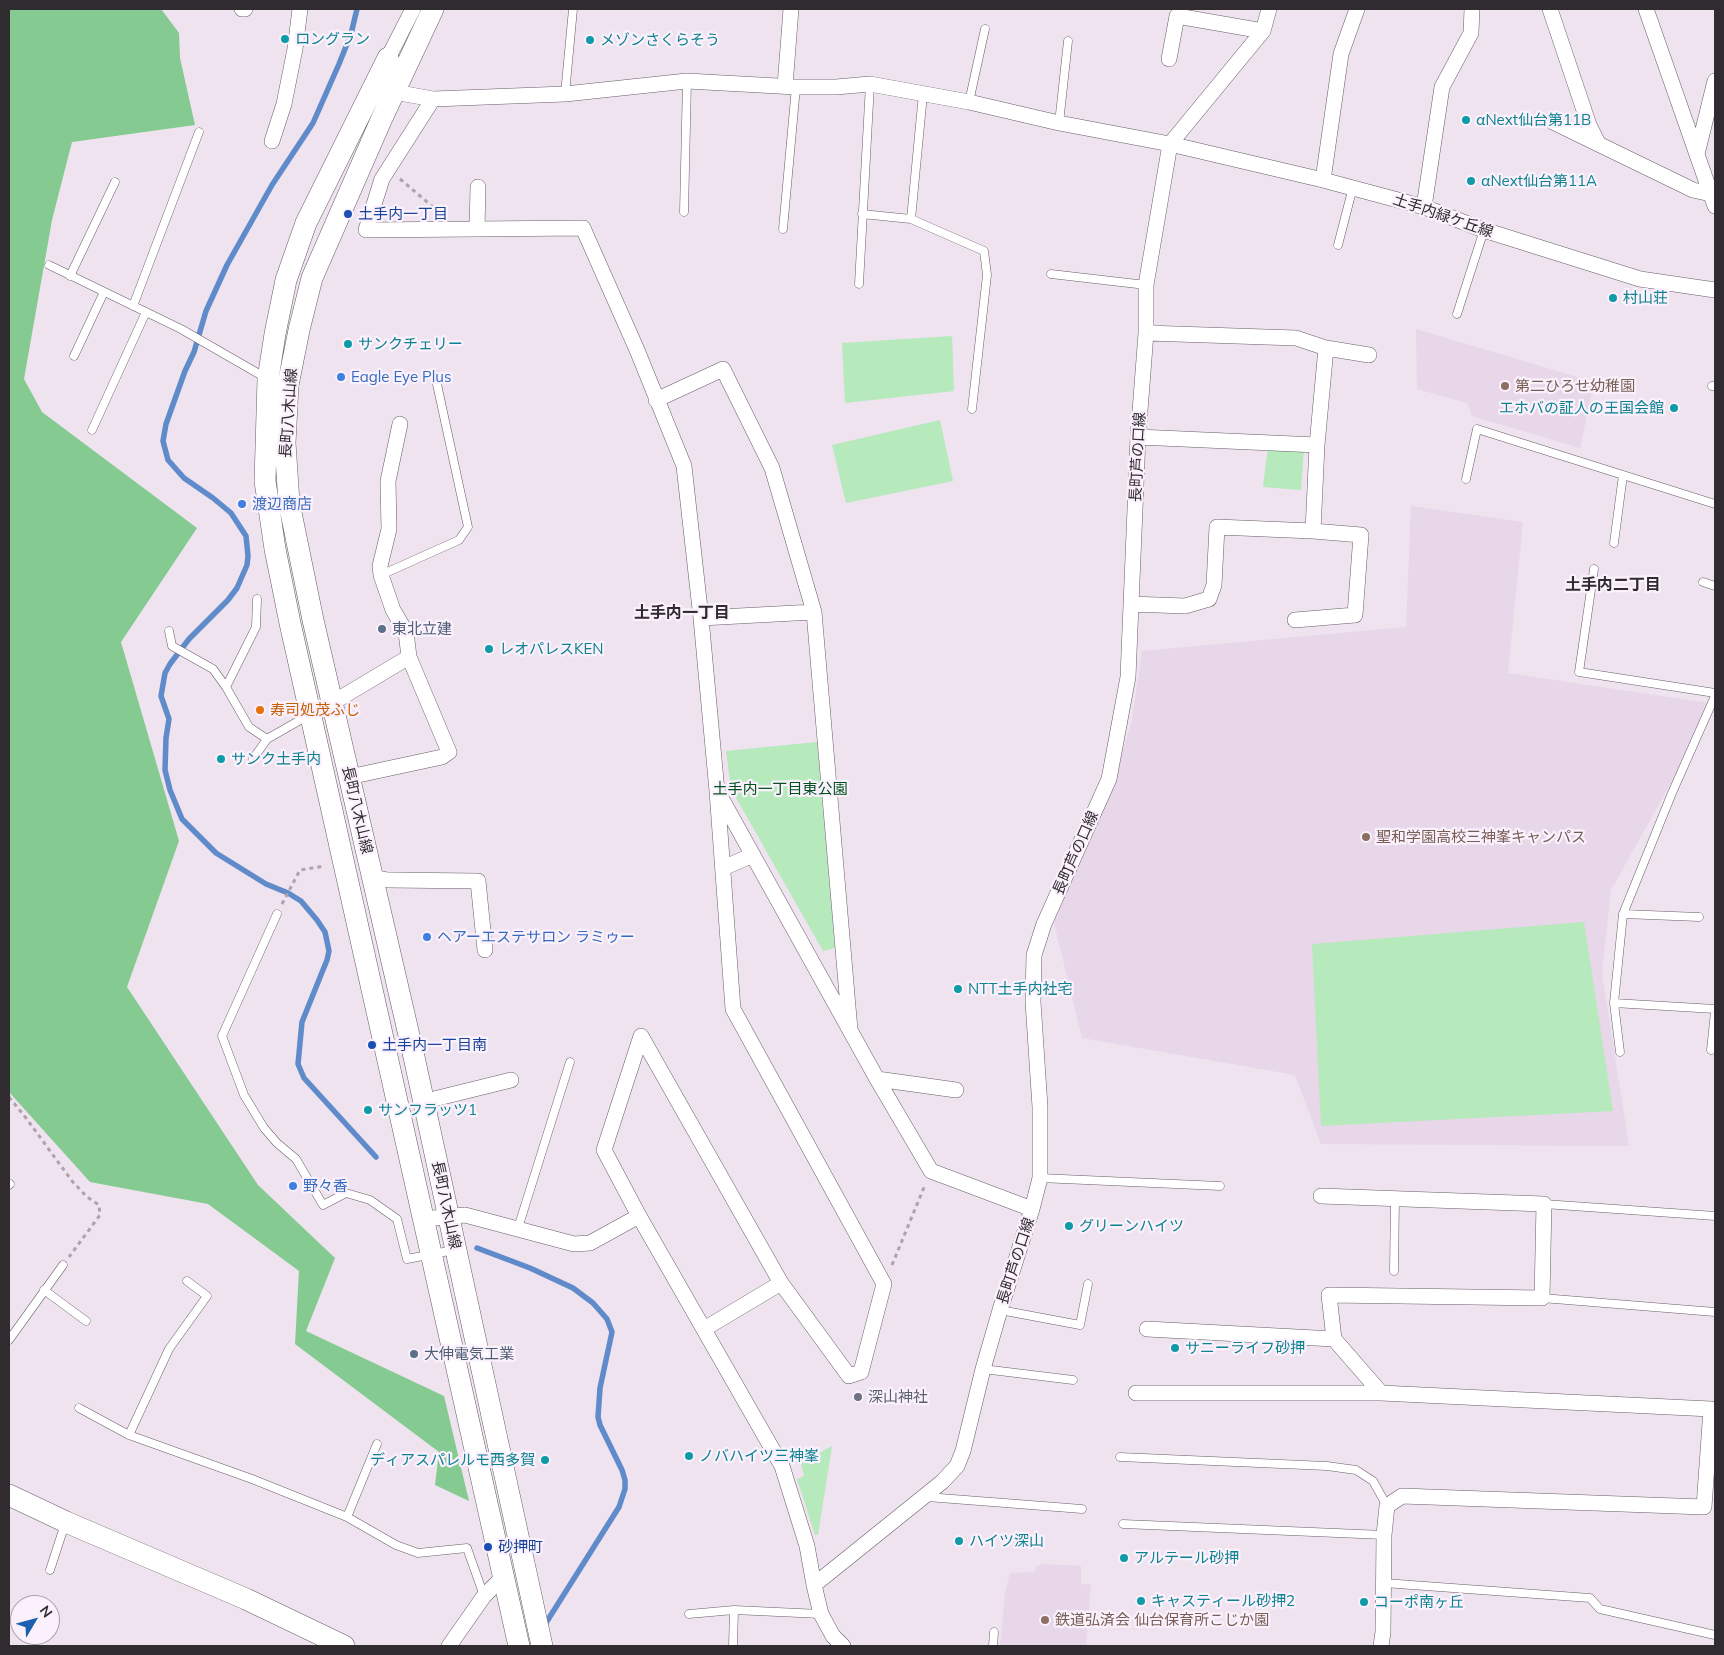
<!DOCTYPE html>
<html>
<head>
<meta charset="utf-8">
<style>
	body { margin:0 }
	#map { position:relative; width:1724px; height:1655px; overflow:hidden; background:#eee3ef; font-family:Mulish,sans-serif }
	canvas { display:block }
	.frame { position:absolute; inset:0; border:10px solid #2f2b2f; pointer-events:none }
	.north { position:absolute; left:10px; top:1595px; width:50px; height:50px; box-sizing:border-box; background:#fbf1fd; border:1px solid #a9a2ab; border-radius:50%; rotate:53deg; font-size:14px; font-weight:700; line-height:20px; text-align:center; color:#2f2b2f }
	.north::after { content:''; display:block; margin:auto; width:18px; height:22px; background:#1c60b0; clip-path:polygon(50% 0,100% 100%,50% 72%,0 100%) }
</style>
</head>
<body>
<div id="map">
<canvas width="1724" height="1655"></canvas>
<div class="frame"></div>
<div class="north">N</div>
</div>
<script>
const ctx = document.querySelector('canvas').getContext('2d');
ctx.lineJoin = 'round';
function fill(path, color) {
  ctx.fillStyle = color;
  ctx.fill(path, 'evenodd');
}
function toPath(rows) {
  const path = new Path2D();
  for (const r of rows) {
    path.moveTo(r[0], r[1]);
    for (let i = 2; i < r.length; i += 2) path.lineTo(r[i], r[i + 1]);
  }
  return path;
}
function trace(path, color, width, dash) {
  ctx.strokeStyle = color;
  ctx.lineWidth = width;
  ctx.lineCap = dash ? 'butt' : 'round';
  ctx.setLineDash(dash || []);
  ctx.stroke(path);
}
function drawText(font, color, halo, rows, align = 'center') {
  ctx.font = font + ' Mulish,"Noto Sans JP",sans-serif';
  ctx.lineWidth = 4.5;
  ctx.setLineDash([]);
  ctx.textBaseline = 'middle';
  ctx.strokeStyle = halo;
  ctx.fillStyle = color;
  for (const [text, x, y, turn = 0] of rows) {
    ctx.save();
    ctx.translate(x, y);
    ctx.rotate((+turn || 0) * Math.PI / 180);
    ctx.textAlign = isNaN(turn) ? turn : align;
    if (halo) ctx.strokeText(text, 0, 0);
    ctx.fillText(text, 0, 0);
    ctx.restore();
  }
}
fill(toPath([
	[1416,329,1594,382,1580,448,1472,416,1467,403,1417,389],
	[1411,506,1523,522,1508,673,1715,704,1611,890,1602,973,1629,1146,1321,1144,1295,1075,1082,1038,1054,923,1113,784,1132,720,1142,651,1406,627],
	[1043,1564,1081,1566,1081,1584,1091,1585,1086,1646,1000,1646,1005,1593,1010,1573,1034,1572,1037,1566]
]), '#e7d7e9');
fill(toPath([
	[952,336,954,391,845,403,842,343],
	[940,420,953,481,846,503,832,445],
	[1268,447,1304,448,1301,490,1263,487],
	[817,742,835,948,823,951,731,789,726,751],
	[1584,922,1613,1111,1321,1126,1312,944],
	[832,1446,818,1535,815,1535,797,1479,804,1476,801,1463]
]), '#b6e9bc');
fill(toPath([
	[9,9,161,9,179,33,180,58,195,125,72,142,52,220,24,379,42,412,197,528,121,642,179,841,127,987,258,1185,335,1258,306,1331,444,1396,469,1501,435,1485,439,1452,295,1344,299,1271,208,1204,90,1182,9,1092]
]), '#85ca90');
trace(toPath([
	[357,9,351,34,339,64,313,123,272,185,227,265,206,311,194,352,185,371,166,424,163,441,168,460,184,478,213,498,231,513,246,536,248,556,247,565,237,588,228,600,189,639,170,664,165,673,161,696,169,719,166,738,165,770,170,790,182,819,216,853,266,884,288,893,301,901,317,920,325,932,329,951,327,960,302,1022,298,1064,304,1078,376,1157],
	[477,1248,530,1268,573,1288,593,1303,607,1319,612,1332,600,1388,598,1417,600,1425,622,1470,625,1480,625,1489,619,1507,544,1626]
]), '#608bcb', 5.5);
const lane = toPath([
	[565,94,573,9],
	[923,94,911,219,984,251,987,275,972,409],
	[969,102,985,29],
	[1059,123,1068,41],
	[684,212,687,81],
	[862,214,911,219],
	[783,229,796,87],
	[1338,245,1353,187],
	[49,265,181,329,266,378],
	[1051,274,1146,285],
	[70,276,115,182],
	[859,284,870,84],
	[133,306,199,132],
	[1457,314,1484,230],
	[74,356,104,292],
	[1712,386,1715,386],
	[92,430,146,312],
	[1466,479,1477,429,1715,504],
	[1614,543,1623,475],
	[1594,569,1579,672,1715,693],
	[381,575,459,540,468,527,435,375],
	[1703,582,1715,586],
	[257,599,256,627,226,687,249,727,267,739],
	[169,631,172,646,213,669,226,687],
	[253,759,267,739,309,715],
	[277,914,222,1036,244,1095,264,1128,277,1143,296,1159,323,1205,346,1193,370,1200,397,1219,407,1259,454,1250],
	[1623,914,1699,917],
	[1614,1003,1715,1009],
	[1711,1050,1715,1012],
	[1620,1052,1614,1003,1623,914,1672,793,1715,696],
	[1040,1178,1220,1186],
	[9,1185,10,1184],
	[1544,1204,1715,1216],
	[518,1228,570,1062],
	[1394,1271,1395,1199],
	[44,1290,86,1321],
	[1542,1298,1715,1312],
	[1000,1310,1080,1325,1088,1284],
	[9,1340,63,1265],
	[983,1369,1073,1380],
	[79,1408,129,1435,252,1479,347,1517,396,1545,418,1553,467,1548,484,1596],
	[129,1435,169,1349,207,1296,187,1281],
	[1120,1457,1327,1466,1356,1470,1373,1481,1387,1506],
	[927,1497,1082,1509],
	[347,1517,377,1444],
	[1123,1524,1384,1535],
	[50,1570,65,1524],
	[1384,1583,1590,1598,1600,1609,1715,1635],
	[689,1614,734,1610,821,1614],
	[733,1646,734,1610],
	[993,1646,994,1632]
]);
const street = toPath([
	[242,9,245,9],
	[1550,9,1589,125,1598,143],
	[1646,9,1715,206],
	[388,58,413,9],
	[1169,59,1177,16,1263,31],
	[785,86,791,9],
	[386,89,394,92,433,99,565,94,687,81,796,87,836,87,870,84,969,102,1059,123,1170,144,1323,180,1424,207,1484,230,1640,279,1715,290],
	[433,99,382,179,366,230,583,228,637,350,684,466,701,618,717,791,733,1009,884,1284,861,1372,849,1376,781,1283,641,1036,604,1150,639,1216],
	[1553,122,1693,190,1711,194],
	[272,141,284,104,295,49,300,9],
	[1697,154,1715,81],
	[1323,180,1341,54,1357,9],
	[1424,207,1442,87,1471,33,1472,9],
	[477,229,478,187],
	[1146,333,1296,338,1326,348,1369,355],
	[656,400,723,369,772,468,814,612,850,1030],
	[1138,437,1317,445],
	[1131,604,1185,606,1209,599,1214,585,1217,527,1313,531],
	[701,618,814,612],
	[1295,620,1355,615,1361,535,1313,531,1317,445,1326,348],
	[332,703,409,657,406,632,393,610,381,575,380,566,389,529,388,481,400,424],
	[349,777,442,757,449,752,409,657],
	[720,796,877,1079,931,1171,1032,1209],
	[723,868,753,855],
	[372,877,388,880,478,881,485,950],
	[877,1079,956,1090],
	[422,1102,511,1080],
	[1321,1196,1544,1204,1542,1298,1329,1295,1334,1339,1381,1393],
	[423,1219,465,1215,574,1244,590,1243,639,1216,782,1466,807,1546,814,1585],
	[704,1329,781,1283],
	[1147,1329,1334,1339],
	[1136,1393,1381,1393,1711,1409,1704,1507,1402,1496,1387,1506,1384,1535,1383,1632,1381,1646],
	[449,1646,484,1596,503,1577],
	[843,1646,833,1636,821,1614,814,1585,942,1482,957,1466,963,1451,983,1369,1000,1310,1032,1209,1040,1178,1040,1107,1033,1002,1034,955,1044,924,1109,779,1128,677,1138,437,1146,333,1146,285,1170,144,1263,31,1269,9]
]);
const secondary = toPath([
	[433,9,382,118,312,278,299,330,288,385,285,443,289,503,313,620,414,1057,542,1646],
	[388,58,306,223,286,280,275,334,268,379,265,481,275,549,290,623,519,1646],
	[9,1495,66,1522,246,1599,344,1646]
]);
trace(lane, '#675e68', 9);
trace(street, '#675e68', 16);
trace(secondary, '#675e68', 22);
trace(toPath([
	[400,179,439,212],
	[282,904,300,870,325,866],
	[9,1097,26,1118,72,1181,87,1197,99,1205,100,1215,69,1257],
	[892,1265,925,1185]
]), '#aca3ad', 3, [4, 4]);
trace(lane, '#fff', 8);
trace(street, '#fff', 15);
trace(secondary, '#fff', 21);
for (const [x, y, r, color] of [
	[285,39,5,"#0f9aa8"],
	[590,40,5,"#0f9aa8"],
	[1466,120,5,"#0f9aa8"],
	[1471,181,5,"#0f9aa8"],
	[348,214,5,"#1a4fb4"],
	[1613,298,5,"#0f9aa8"],
	[348,344,5,"#0f9aa8"],
	[341,377,5,"#3f7fe0"],
	[1505,386,5,"#8d6e63"],
	[1674,408,5,"#0f9aa8"],
	[242,504,5,"#3f7fe0"],
	[382,629,5,"#5c6f8a"],
	[489,649,5,"#0f9aa8"],
	[260,710,5,"#e8710a"],
	[221,759,5,"#0f9aa8"],
	[1366,837,5,"#8d6e63"],
	[427,937,5,"#3f7fe0"],
	[958,989,5,"#0f9aa8"],
	[372,1045,5,"#1a4fb4"],
	[368,1110,5,"#0f9aa8"],
	[293,1186,5,"#3f7fe0"],
	[1069,1226,5,"#0f9aa8"],
	[1175,1348,5,"#0f9aa8"],
	[414,1354,5,"#5c6f8a"],
	[858,1397,5,"#6b7280"],
	[689,1456,5,"#0f9aa8"],
	[545,1460,5,"#0f9aa8"],
	[959,1541,5,"#0f9aa8"],
	[488,1547,5,"#1a4fb4"],
	[1124,1558,5,"#0f9aa8"],
	[1141,1601,5,"#0f9aa8"],
	[1364,1602,5,"#0f9aa8"],
	[1045,1620,5,"#8d6e63"]
]) {
  const dot = new Path2D();
  dot.arc(x, y, r, 0, 2 * Math.PI);
  ctx.fillStyle = color;
  ctx.fill(dot);
  trace(dot, '#fbf1fd', 2);
}
drawText('15px', '#0d838f', '#fbf1fd', [
	["ロングラン",295,39],
	["メゾンさくらそう",600,40],
	["αNext仙台第11B",1476,120],
	["αNext仙台第11A",1481,181],
	["村山荘",1623,298],
	["サンクチェリー",358,344],
	["エホバの証人の王国会館",1664,408,"right"],
	["レオパレスKEN",499,649],
	["サンク土手内",231,759],
	["NTT土手内社宅",968,989],
	["サンフラッツ1",378,1110],
	["グリーンハイツ",1079,1226],
	["サニーライフ砂押",1185,1348],
	["ノバハイツ三神峯",699,1456],
	["ディアスパレルモ西多賀",535,1460,"right"],
	["ハイツ深山",969,1541],
	["アルテール砂押",1134,1558],
	["キャスティール砂押2",1151,1601],
	["コーポ南ヶ丘",1374,1602]
], 'left');
drawText('15px', '#164399', '#fbf1fd', [
	["土手内一丁目",358,214],
	["土手内一丁目南",382,1045],
	["砂押町",498,1547]
], 'left');
drawText('15px', '#2f2b2f', '#fbf1fd', [
	["土手内緑ケ丘線",1443,216,19],
	["長町八木山線",289,413,-86],
	["長町芦の口線",1138,457,-87],
	["長町八木山線",357,810,77],
	["長町芦の口線",1076,853,-66],
	["長町八木山線",446,1205,78],
	["長町芦の口線",1016,1261,-72]
]);
drawText('15px', '#366cbe', '#fbf1fd', [
	["Eagle Eye Plus",351,377],
	["渡辺商店",252,504],
	["ヘアーエステサロン ラミゥー",437,937],
	["野々香",303,1186]
], 'left');
drawText('15px', '#785e54', '#fbf1fd', [
	["第二ひろせ幼稚園",1515,386],
	["聖和学園高校三神峯キャンパス",1376,837],
	["鉄道弘済会 仙台保育所こじか園",1055,1620]
], 'left');
drawText('15px', '#4e5e75', '#fbf1fd', [
	["東北立建",392,629],
	["大伸電気工業",424,1354]
], 'left');
drawText('15px', '#c56008', '#fbf1fd', [
	["寿司処茂ふじ",270,710]
], 'left');
drawText('15px', '#00511d', '#fbf1fd', [
	["土手内一丁目東公園",780,789]
]);
drawText('15px', '#5b616d', '#fbf1fd', [
	["深山神社",868,1397]
], 'left');
drawText('bold 16px', '#2f2b2f', '#fbf1fd', [
	["土手内二丁目",1613,585],
	["土手内一丁目",682,613]
]);
</script>
</body>
</html>
